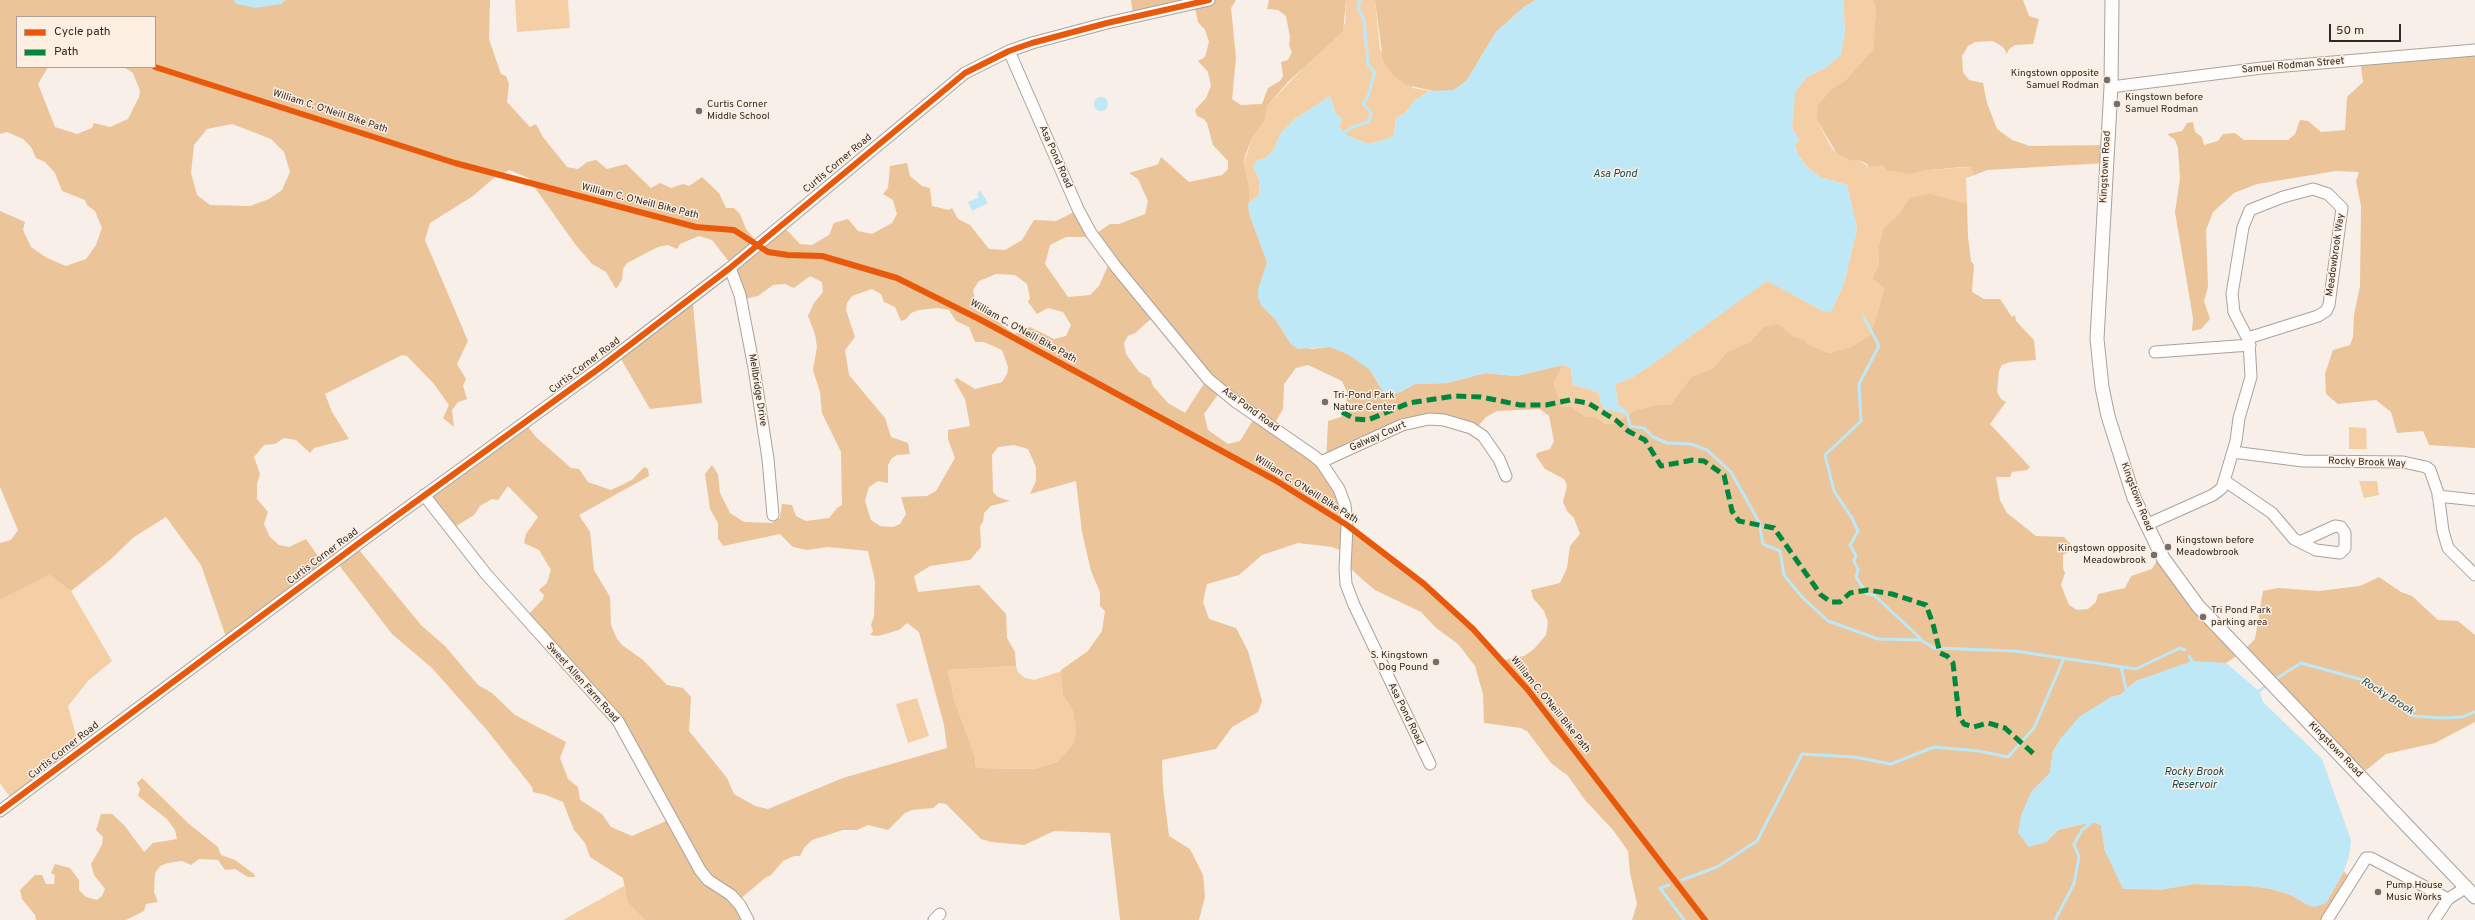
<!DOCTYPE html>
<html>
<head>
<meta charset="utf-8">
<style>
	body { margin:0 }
	#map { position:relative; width:2475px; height:920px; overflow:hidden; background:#f7efe8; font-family:Overpass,sans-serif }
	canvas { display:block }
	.legend { position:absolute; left:16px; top:16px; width:140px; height:52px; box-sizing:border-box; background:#fdefe2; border:1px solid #aba096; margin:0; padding:5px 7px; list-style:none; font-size:12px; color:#302a24 }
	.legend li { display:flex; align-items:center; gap:8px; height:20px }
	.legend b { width:20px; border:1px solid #aba096 }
	.scale { position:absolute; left:2329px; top:24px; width:72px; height:18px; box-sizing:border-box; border:2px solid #302a24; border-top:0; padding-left:5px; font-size:12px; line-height:14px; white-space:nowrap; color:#302a24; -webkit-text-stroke:3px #fdefe2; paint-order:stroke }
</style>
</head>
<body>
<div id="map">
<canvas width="2475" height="920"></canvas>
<ul class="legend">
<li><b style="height:5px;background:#e8590c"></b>Cycle path</li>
<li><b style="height:5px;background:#00873e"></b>Path</li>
</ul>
<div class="scale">50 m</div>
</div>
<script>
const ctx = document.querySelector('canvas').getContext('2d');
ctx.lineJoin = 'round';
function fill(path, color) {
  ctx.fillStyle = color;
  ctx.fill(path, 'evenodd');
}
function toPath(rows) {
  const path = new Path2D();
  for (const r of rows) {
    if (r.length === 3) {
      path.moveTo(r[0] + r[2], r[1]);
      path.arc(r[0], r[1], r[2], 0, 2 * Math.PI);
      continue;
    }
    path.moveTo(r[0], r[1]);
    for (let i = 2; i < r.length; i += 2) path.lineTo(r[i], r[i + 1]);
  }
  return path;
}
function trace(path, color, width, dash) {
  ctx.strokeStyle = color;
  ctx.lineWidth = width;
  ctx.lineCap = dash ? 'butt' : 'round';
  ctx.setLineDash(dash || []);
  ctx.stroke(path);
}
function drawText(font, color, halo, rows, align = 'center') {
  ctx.font = font + ' Overpass,sans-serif';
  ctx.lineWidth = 3;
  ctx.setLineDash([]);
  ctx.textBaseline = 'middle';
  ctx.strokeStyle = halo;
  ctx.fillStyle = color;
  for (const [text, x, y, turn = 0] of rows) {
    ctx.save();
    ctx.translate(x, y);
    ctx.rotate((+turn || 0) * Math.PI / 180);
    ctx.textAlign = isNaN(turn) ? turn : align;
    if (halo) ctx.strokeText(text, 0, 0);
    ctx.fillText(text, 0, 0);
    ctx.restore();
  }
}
fill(toPath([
	[515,0,568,0,570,28,517,32],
	[1346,0,1375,0,1380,50,1413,88,1430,91,1415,100,1406,112,1396,119,1394,135,1385,140,1369,144,1348,136,1339,127,1342,119,1335,112,1330,96,1295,119,1281,133,1274,149,1266,158,1257,160,1253,166,1260,182,1259,195,1248,204,1249,187,1244,163,1252,138,1265,120,1268,105,1345,24],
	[1843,0,1873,0,1876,10,1874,40,1873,50,1861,65,1846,80,1833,88,1817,120,1831,147,1837,154,1852,161,1859,160,1869,167,1883,164,1911,174,1928,170,1970,167,1975,175,1966,178,1967,204,1909,198,1899,214,1884,227,1878,248,1879,265,1872,278,1884,288,1879,308,1870,335,1851,347,1829,353,1808,344,1804,339,1794,337,1778,325,1763,327,1750,342,1727,352,1712,369,1692,376,1670,405,1655,405,1633,411,1616,423,1605,424,1596,417,1586,417,1572,407,1561,406,1554,383,1563,365,1571,367,1573,385,1595,391,1599,394,1601,404,1605,409,1612,410,1618,405,1615,384,1633,377,1651,365,1767,280,1823,311,1833,307,1844,283,1857,229,1847,185,1820,177,1808,168,1798,155,1795,144,1799,140,1792,128,1795,92,1807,77,1827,67,1845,33],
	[2349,427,2366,428,2367,449,2349,449],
	[2359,481,2377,481,2379,495,2364,498],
	[49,575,71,591,112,661,89,680,68,706,79,747,12,800,0,783,0,600],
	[1016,666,1018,672,1025,678,1034,680,1062,671,1063,695,1073,711,1076,731,1073,744,1057,762,1034,769,976,768,975,757,954,699,948,670],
	[917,698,929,736,908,743,896,704],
	[624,886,627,902,645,920,563,920]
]), '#f4cfa5');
fill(toPath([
	[0,0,234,0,237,4,281,4,285,0,490,0,489,39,501,74,506,76,509,84,507,102,530,127,536,124,543,137,567,167,578,169,587,162,596,160,607,169,626,164,651,188,660,183,671,188,683,184,689,186,702,177,719,193,726,208,734,208,740,214,746,229,757,242,782,225,800,244,812,245,829,235,834,223,848,219,858,231,872,234,892,223,897,214,893,200,883,194,888,188,890,166,907,163,910,176,922,186,930,188,932,206,949,210,952,208,958,219,970,225,989,249,1005,250,1022,240,1034,220,1056,221,1076,211,1091,237,1110,224,1119,224,1145,214,1148,201,1138,179,1129,173,1153,166,1158,164,1161,157,1189,182,1222,175,1228,169,1228,161,1213,145,1207,123,1204,119,1197,116,1195,110,1206,98,1211,86,1208,72,1198,61,1205,57,1209,42,1205,30,1198,22,1194,3,1133,15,1131,0,1236,0,1231,8,1236,58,1232,99,1241,105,1262,104,1268,88,1280,81,1283,76,1281,62,1288,60,1292,52,1289,46,1290,37,1286,16,1278,10,1267,9,1269,0,1346,0,1343,31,1288,82,1268,105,1265,120,1252,138,1245,156,1244,163,1249,187,1249,213,1267,262,1261,305,1275,319,1291,344,1311,349,1330,347,1340,350,1356,358,1370,370,1380,387,1400,392,1415,384,1447,383,1485,373,1516,376,1563,365,1554,383,1561,406,1572,407,1586,417,1596,417,1605,424,1616,423,1633,411,1655,405,1670,405,1692,376,1712,369,1727,352,1750,342,1763,327,1778,324,1794,337,1804,339,1808,344,1829,353,1851,347,1870,335,1879,308,1884,288,1872,278,1879,265,1878,248,1884,227,1899,214,1909,198,1930,194,1967,204,1968,237,1971,261,1974,265,1972,292,1984,299,2000,299,2012,317,2015,315,2016,321,2034,340,2036,360,2010,362,2002,365,1999,371,1997,392,2001,399,2006,402,1990,424,2030,467,2027,470,2012,472,2010,477,1996,477,2000,500,2007,513,2036,536,2064,537,2075,549,2063,555,2063,568,2065,573,2061,585,2069,605,2077,610,2088,609,2096,602,2098,594,2125,588,2131,576,2152,569,2158,559,2241,653,2255,639,2263,591,2278,588,2319,591,2360,586,2379,577,2401,592,2412,596,2438,620,2458,621,2475,635,2475,722,2435,743,2386,754,2359,776,2241,653,2226,663,2192,662,2136,681,2120,695,2111,697,2053,751,2050,773,2031,792,2046,842,2058,830,2092,822,2101,825,2105,851,2159,890,2193,884,2250,886,2272,889,2291,895,2310,906,2326,903,2344,871,2348,876,2328,920,1632,920,1637,904,1630,873,1628,851,1613,830,1585,800,1568,776,1551,763,1528,732,1521,728,1484,723,1483,694,1475,666,1458,644,1436,628,1421,612,1375,590,1364,581,1347,565,1345,552,1332,547,1298,543,1262,555,1239,575,1207,584,1203,602,1209,619,1236,628,1248,651,1262,701,1258,712,1232,727,1216,749,1162,760,1163,788,1169,836,1190,849,1203,875,1205,897,1199,920,1120,920,1110,833,1054,831,1024,845,991,842,981,839,946,804,939,803,933,808,912,810,905,813,888,830,868,825,857,830,843,830,812,840,804,848,800,856,794,856,783,861,771,875,765,878,739,900,749,920,645,920,627,902,623,878,590,857,585,843,574,830,563,802,546,795,533,792,532,787,486,729,432,668,392,634,335,560,355,545,421,625,445,646,478,685,492,693,515,715,566,742,560,758,568,779,578,787,580,800,602,814,611,827,632,836,671,819,632,743,526,617,543,599,544,595,539,590,547,583,551,570,539,550,524,543,526,534,538,517,508,486,498,500,492,499,480,506,474,515,453,528,425,494,524,422,536,437,571,468,579,469,588,482,611,490,632,480,644,467,648,469,649,476,579,515,590,532,594,570,610,597,611,625,617,639,622,645,643,660,667,685,683,688,691,697,689,731,727,778,734,794,755,806,768,809,843,778,947,748,944,725,919,632,907,623,899,630,878,636,870,635,873,631,871,625,874,616,875,581,868,551,828,547,807,550,793,547,780,534,723,546,718,538,718,523,710,509,705,474,712,465,718,474,720,493,730,513,744,522,772,523,780,518,782,504,792,505,796,516,806,521,829,518,837,508,842,505,841,452,822,413,820,392,813,370,817,347,815,334,808,316,814,303,823,292,822,282,810,276,794,288,785,284,773,285,758,296,744,299,730,263,712,240,699,236,680,244,677,249,668,245,658,247,627,263,623,269,622,280,616,289,606,272,592,264,575,244,528,178,510,170,495,177,473,196,430,223,425,240,468,341,457,364,466,379,463,386,467,399,458,402,452,410,454,427,443,418,449,405,434,384,407,356,402,355,325,394,332,412,349,439,314,448,310,453,296,440,284,438,275,444,264,445,254,457,260,474,257,484,257,499,268,512,264,524,270,537,279,545,289,547,306,539,325,566,227,640,201,565,166,517,134,537,110,560,71,591,49,575,0,600,0,543,11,540,18,530,0,487,0,211,25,222,23,230,31,247,47,258,66,266,86,259,96,245,102,228,95,211,87,205,85,200,62,191,55,173,45,162,36,158,31,147,23,139,7,132,0,134],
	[17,17,155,17,155,67,124,67,133,73,140,91,139,97,128,119,110,127,94,123,92,128,77,134,55,127,38,84,48,67,17,67],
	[232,124,271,139,284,152,290,172,282,190,269,199,250,206,210,205,197,195,191,173,194,145,207,129],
	[1066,237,1090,237,1109,263,1099,286,1090,295,1068,297,1045,264,1050,245],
	[996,274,1015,275,1027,284,1030,298,1028,302,1037,314,1048,308,1063,312,1071,325,1066,336,1054,339,1030,327,1014,334,997,321,975,300,973,290,979,281],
	[872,289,881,294,884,302,895,307,901,321,906,319,911,313,919,310,937,308,949,310,956,321,969,327,975,342,984,342,1002,350,1008,367,1007,374,1002,382,975,389,957,378,954,380,965,399,970,426,948,430,948,439,955,458,936,491,927,496,901,497,906,514,900,524,893,527,880,526,871,520,865,501,869,487,878,481,888,483,888,465,892,458,897,455,910,454,908,443,891,437,885,418,849,375,845,350,855,337,846,310,847,303,852,296],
	[1152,318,1205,382,1185,413,1168,403,1153,386,1150,378,1139,372,1126,354,1124,343,1128,336,1135,333],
	[1308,365,1342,381,1347,392,1346,409,1341,417,1328,421,1326,463,1420,423,1459,426,1473,432,1486,417,1497,411,1540,409,1549,416,1554,441,1550,449,1537,453,1536,456,1545,469,1564,479,1567,485,1563,502,1567,511,1574,518,1580,534,1570,546,1567,568,1560,583,1531,590,1533,598,1544,611,1548,622,1546,635,1534,649,1524,656,1504,660,1438,596,1346,527,1337,487,1310,456,1272,428,1283,409,1284,384,1296,368],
	[1219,393,1253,420,1240,441,1228,444,1208,430,1204,414],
	[1014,445,1028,449,1036,467,1036,481,1030,494,1076,481,1082,532,1091,571,1100,592,1100,606,1105,611,1102,631,1088,651,1061,670,1063,695,1073,711,1076,731,1073,744,1057,762,1034,769,976,768,975,757,954,699,948,670,1016,666,1015,652,1007,638,1006,614,979,585,918,592,914,576,930,566,970,560,981,547,980,526,983,522,984,513,991,506,1010,501,998,497,993,492,992,455,998,447],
	[1375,0,1536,0,1524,7,1496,32,1467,80,1454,90,1438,92,1406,85,1393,75,1383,60],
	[1873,0,2023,0,2029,16,2039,19,2033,44,2015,45,2009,49,2007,54,2003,47,1993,41,1975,42,1968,46,1962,56,1963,72,1969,80,1983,83,1987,103,1997,129,2012,140,2030,146,2107,145,2106,163,1987,170,1975,175,1970,167,1963,167,1928,170,1911,174,1887,170,1883,165,1869,167,1867,164,1859,160,1852,161,1837,154,1817,120,1818,105,1833,88,1846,80,1873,50,1876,10],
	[2475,48,2475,448,2429,445,2423,431,2397,433,2391,412,2376,400,2338,404,2326,394,2325,374,2333,350,2350,345,2353,337,2354,315,2360,286,2361,206,2356,181,2359,172,2336,171,2257,184,2234,193,2213,212,2206,230,2208,287,2204,301,2210,319,2201,329,2192,331,2193,318,2175,212,2180,179,2178,148,2175,140,2167,134,2182,131,2187,123,2193,122,2195,132,2202,137,2204,145,2218,141,2223,134,2235,133,2244,140,2288,140,2295,134,2300,120,2308,121,2321,132,2345,130,2347,97,2363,82,2360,60],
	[693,304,702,403,650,409,621,359],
	[142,778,189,824,218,847,221,855,235,860,254,874,255,877,248,877,235,869,225,870,218,860,199,859,191,865,182,861,168,863,160,866,155,873,154,892,158,902,146,904,144,911,126,920,36,920,35,915,22,899,20,890,35,875,42,875,46,884,54,884,55,875,51,873,55,864,70,868,79,880,79,890,86,897,97,900,102,896,105,889,94,875,91,864,102,845,103,837,96,830,101,814,112,814,124,825,144,852,153,843,177,839,175,830,167,819,138,796,140,789,137,783]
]), '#ebc499');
fill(toPath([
	[234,0,285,0,281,4,255,8,237,4],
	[1536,0,1843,0,1845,33,1841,55,1827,67,1807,77,1795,92,1792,128,1799,140,1795,144,1798,155,1808,168,1820,177,1847,185,1857,229,1844,283,1833,307,1832,312,1823,311,1767,281,1651,365,1633,377,1615,384,1618,405,1626,410,1623,413,1605,409,1601,405,1599,394,1595,391,1573,385,1571,367,1563,365,1516,376,1485,373,1447,383,1415,384,1392,396,1385,395,1370,370,1349,355,1330,347,1298,349,1291,344,1275,319,1261,305,1258,297,1258,289,1267,262,1249,213,1248,204,1259,195,1260,182,1253,166,1257,160,1266,158,1274,149,1281,133,1295,119,1330,96,1335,112,1342,119,1339,127,1348,136,1369,144,1385,140,1394,135,1396,119,1406,112,1415,100,1430,91,1454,90,1467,80,1496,32,1524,7],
	[1101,104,7],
	[980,190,988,203,972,211,968,202,979,197,977,194],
	[2192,661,2226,663,2259,691,2263,702,2322,759,2351,840,2349,856,2344,871,2326,903,2315,907,2310,906,2291,895,2272,889,2250,886,2193,884,2159,890,2123,889,2105,851,2101,825,2092,822,2058,830,2046,842,2029,847,2018,833,2021,815,2031,792,2050,773,2053,751,2060,739,2080,716,2111,697,2120,695,2136,681]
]), '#bee8f5');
trace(toPath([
	[1344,132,1355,126,1369,122,1371,113,1363,104,1368,96,1375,72,1368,65,1364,20,1358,7,1360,0],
	[1864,317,1879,346,1859,384,1861,421,1825,455,1834,491,1852,518,1858,531,1850,545,1856,556,1854,561,1858,570,1856,577,1867,594,1874,595,1921,639],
	[1621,411,1627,413,1630,426,1644,428,1653,437,1667,443,1691,444,1707,450,1731,472,1759,522,1763,544,1780,551,1784,575,1802,597,1828,621,1878,639,1921,640,1934,648,2015,651,2136,669,2180,648,2185,650],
	[2189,656,2192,661],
	[2121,667,2126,689],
	[2274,680,2301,663,2363,680,2412,716,2443,718,2462,717,2475,712],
	[2259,691,2267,685],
	[1682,880,1717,867,1757,841,1802,754,1854,757,1891,764,1934,747,1979,751,2008,757,2034,728,2064,658],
	[1669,885,1660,888,1684,920],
	[2055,920,2074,884,2079,857,2074,844,2082,830,2092,822]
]), '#bee8f5', 3);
const minor = toPath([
	[1009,51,1078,209,1091,233,1116,267,1208,379,1236,402,1314,456,1321,462,1339,489,1345,505,1347,525,1345,569,1346,584,1354,605,1430,764],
	[2111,87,2262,68,2475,50],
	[730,268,740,295,754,368,768,459,773,515],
	[2155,352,2250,345],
	[2233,452,2303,461,2403,462,2426,467,2430,470,2438,493,2443,531,2448,548,2475,575],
	[1321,462,1402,425,1429,419,1444,420,1471,428,1483,436,1499,459,1506,476],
	[2225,481,2272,513,2294,539,2316,550,2340,553,2345,548,2345,533,2341,527,2335,526,2300,542],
	[424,495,486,574,618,721,700,870,708,880,731,895,740,905,748,920],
	[2438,496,2475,500],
	[2146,525,2213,495,2222,488,2236,441,2239,418,2251,377,2249,341,2234,312,2232,294,2243,227,2250,210,2283,197,2313,189,2328,194,2342,208,2329,305,2326,311,2318,316,2248,338],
	[0,811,370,535,601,367,730,268,965,73,1009,51,1032,43,1107,23,1209,0],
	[934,920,940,914],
	[2327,920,2366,858,2371,858,2448,899,2465,888],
	[2434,920,2448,899]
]);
const major = toPath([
	[2112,0,2111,87,2097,339,2102,387,2108,416,2134,498,2163,558,2198,606,2475,897]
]);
trace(minor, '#a9a39d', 13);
trace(major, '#a9a39d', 15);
trace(minor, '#fefdfc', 11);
trace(major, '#fefdfc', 13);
trace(toPath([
	[1342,412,1355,419,1368,420,1409,403,1455,396,1481,397,1520,405,1546,405,1570,400,1588,403,1617,421,1628,431,1645,440,1661,466,1693,460,1704,461,1724,475,1732,511,1739,521,1774,528,1821,595,1831,602,1840,602,1850,593,1868,590,1892,594,1926,605,1933,624,1940,653,1947,656,1953,663,1959,716,1964,724,1974,727,1988,723,2005,728,2036,756]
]), '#00873e', 5, [10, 5]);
trace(toPath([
	[155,67,455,163,696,227,734,230,768,252,788,255,822,256,897,278,983,321,1275,480,1347,525,1424,584,1473,629,1528,690,1705,920],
	[0,811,370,535,601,367,730,268,965,73,1009,51,1032,43,1107,23,1209,0]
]), '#e8590c', 6);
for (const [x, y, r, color] of [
	[2107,80,4,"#766f69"],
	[2117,104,4,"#766f69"],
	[699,111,4,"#766f69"],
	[1325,402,4,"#766f69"],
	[2168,547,4,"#766f69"],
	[2154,555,4,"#766f69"],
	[2203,617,4,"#766f69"],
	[1436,662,4,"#766f69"],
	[2378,892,4,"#766f69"]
]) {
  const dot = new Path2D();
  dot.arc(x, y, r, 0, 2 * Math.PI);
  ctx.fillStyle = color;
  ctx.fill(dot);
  trace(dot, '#fdefe2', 1.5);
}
drawText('10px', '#302a24', '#fdefe2', [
	["Samuel Rodman Street",2293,66,-5],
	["William C. O'Neill Bike Path",330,112,18],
	["Asa Pond Road",1055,157,66],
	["Curtis Corner Road",838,164,-40],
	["Kingstown Road",2106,167,-87],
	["William C. O'Neill Bike Path",640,202,14],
	["Meadowbrook Way",2336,255,-82],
	["William C. O'Neill Bike Path",1023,332,29],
	["Curtis Corner Road",585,366,-37],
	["Mellbridge Drive",757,390,81],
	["Asa Pond Road",1250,410,36],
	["Galway Court",1378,437,-24],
	["Rocky Brook Way",2367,463,2],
	["William C. O'Neill Bike Path",1306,490,32],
	["Kingstown Road",2136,497,69],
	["Curtis Corner Road",323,557,-37],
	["Sweet Allen Farm Road",582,683,48],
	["William C. O'Neill Bike Path",1550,705,51],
	["Asa Pond Road",1405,714,64],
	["Kingstown Road",2335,750,46],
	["Curtis Corner Road",64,751,-38]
]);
drawText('10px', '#302a24', '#fdefe2', [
	["Kingstown opposite",2099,74,"right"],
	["Samuel Rodman",2099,86,"right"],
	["Kingstown before",2125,98],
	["Samuel Rodman",2125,110],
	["Curtis Corner",707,105],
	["Middle School",707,117],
	["Tri-Pond Park",1333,396],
	["Nature Center",1333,408],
	["Kingstown before",2176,541],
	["Meadowbrook",2176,553],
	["Kingstown opposite",2146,549,"right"],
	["Meadowbrook",2146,561,"right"],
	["Tri Pond Park",2211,611],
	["parking area",2211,623],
	["S. Kingstown",1428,656,"right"],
	["Dog Pound",1428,668,"right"],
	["Pump House",2386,886],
	["Music Works",2386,898]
], 'left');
drawText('italic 11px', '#144958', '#fdefe2', [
	["Asa Pond",1615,175],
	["Rocky Brook",2387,697,32],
	["Rocky Brook",2194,773],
	["Reservoir",2194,786]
]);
</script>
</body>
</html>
